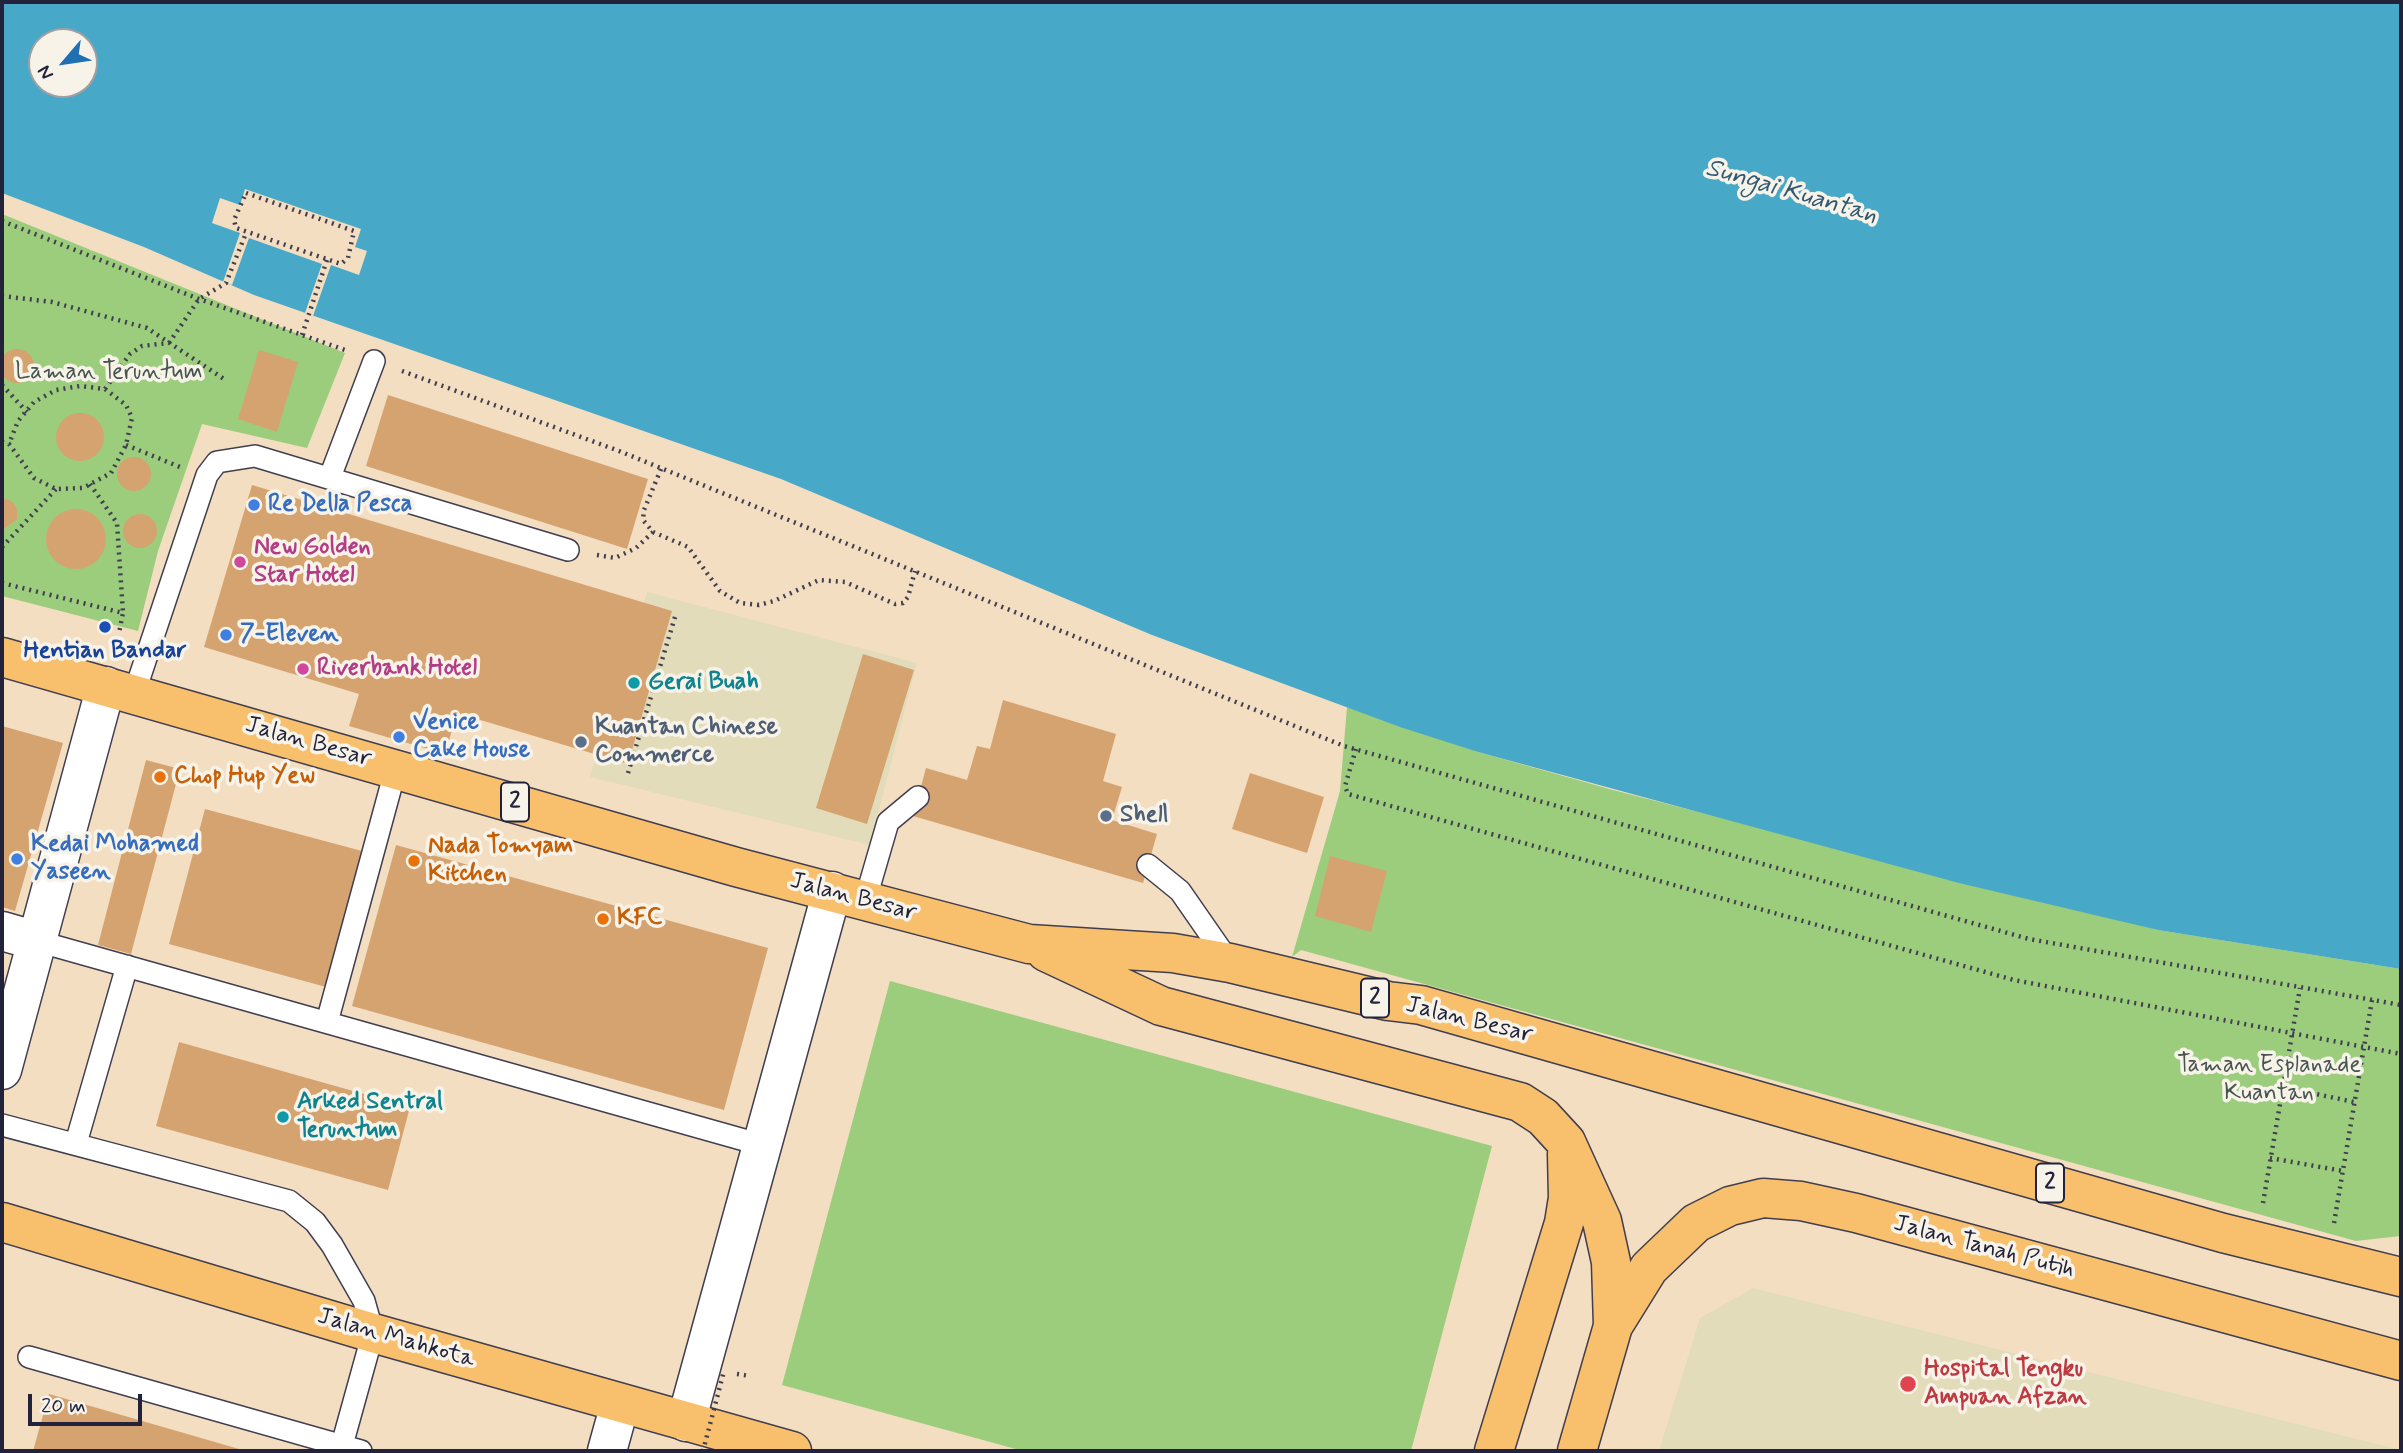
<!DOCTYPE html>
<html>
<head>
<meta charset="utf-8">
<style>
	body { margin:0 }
	#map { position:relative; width:2403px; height:1453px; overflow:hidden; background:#f3dec2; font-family:Mynerve,sans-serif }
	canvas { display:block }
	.frame { position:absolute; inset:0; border:4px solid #22223b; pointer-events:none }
	.north { position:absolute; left:28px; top:28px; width:70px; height:70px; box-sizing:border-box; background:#f7f3e8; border:2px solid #a29fa3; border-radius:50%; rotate:241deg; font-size:19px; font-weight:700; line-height:28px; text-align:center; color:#22223b }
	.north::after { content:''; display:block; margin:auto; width:24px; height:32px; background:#1f6fb2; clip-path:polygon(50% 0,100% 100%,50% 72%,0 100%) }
	.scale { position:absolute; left:28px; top:1394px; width:114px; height:32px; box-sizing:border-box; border:4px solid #22223b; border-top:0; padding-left:9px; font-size:21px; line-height:24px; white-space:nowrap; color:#22223b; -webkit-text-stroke:5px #f7f3e8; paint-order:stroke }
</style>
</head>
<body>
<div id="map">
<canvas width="2403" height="1453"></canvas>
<div class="frame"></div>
<div class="north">N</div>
<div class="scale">20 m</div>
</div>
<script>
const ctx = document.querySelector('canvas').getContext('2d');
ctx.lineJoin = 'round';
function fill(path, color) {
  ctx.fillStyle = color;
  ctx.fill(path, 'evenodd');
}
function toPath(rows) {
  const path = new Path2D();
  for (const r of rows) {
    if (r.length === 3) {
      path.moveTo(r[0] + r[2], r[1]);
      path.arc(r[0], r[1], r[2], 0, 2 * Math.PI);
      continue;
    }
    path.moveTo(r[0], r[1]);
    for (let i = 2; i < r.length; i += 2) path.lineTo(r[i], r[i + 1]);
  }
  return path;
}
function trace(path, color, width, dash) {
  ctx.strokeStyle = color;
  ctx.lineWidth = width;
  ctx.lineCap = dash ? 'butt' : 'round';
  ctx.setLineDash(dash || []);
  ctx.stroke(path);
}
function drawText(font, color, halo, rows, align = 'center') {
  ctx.font = font + ' Mynerve,sans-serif';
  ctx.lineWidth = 7;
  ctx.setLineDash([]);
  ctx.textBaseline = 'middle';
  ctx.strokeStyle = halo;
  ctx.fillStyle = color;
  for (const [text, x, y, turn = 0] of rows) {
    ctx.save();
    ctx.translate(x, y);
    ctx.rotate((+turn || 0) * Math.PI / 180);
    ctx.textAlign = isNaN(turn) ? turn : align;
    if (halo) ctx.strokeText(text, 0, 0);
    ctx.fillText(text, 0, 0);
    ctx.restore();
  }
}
fill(toPath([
	[647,592,917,663,870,845,590,777],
	[1753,1288,2401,1450,2401,1451,1659,1451,1700,1318]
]), '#e2dcba');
fill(toPath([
	[2,214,345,353,307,448,202,424,158,551,138,631,2,596],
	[1347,707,1478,752,1613,790,2158,930,2401,969,2401,1236,2356,1241,1301,950,1292,957,1340,791],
	[890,981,1492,1146,1411,1451,1023,1451,782,1385]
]), '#9bcd7d');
fill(toPath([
	[2,2,2401,2,2401,969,2158,930,1959,883,1478,752,1400,727,1152,635,781,479,254,295,144,247,2,193],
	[42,42,84,42,84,84,42,84]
]), '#48a8c7');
fill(toPath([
	[245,189,361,229,355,247,367,251,359,275,331,265,313,316,305,313,322,264,249,238,232,285,223,282,240,233,212,223,220,198,240,205]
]), '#f3dec2');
fill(toPath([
	[17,366,17],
	[259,350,298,362,277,432,238,419],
	[388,395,648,479,627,549,366,466],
	[80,437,24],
	[134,474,17],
	[252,485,672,611,628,764,457,713,445,754,349,726,359,694,204,647],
	[2,497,14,503,17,510,17,519,3,530],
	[76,539,30],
	[140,531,17],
	[863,654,914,670,867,824,816,808],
	[1003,700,1116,734,1103,781,1122,787,1112,820,1157,834,1143,883,913,816,926,768,967,780,977,746,990,749],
	[2,726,63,743,15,911,2,907],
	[146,760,180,769,131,954,98,945],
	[1250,773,1324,797,1307,853,1232,829],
	[205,809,362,851,326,987,169,944],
	[396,845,768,948,724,1110,352,1006],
	[1330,856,1387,871,1371,932,1315,916],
	[179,1042,410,1107,388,1190,156,1126],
	[49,1394,246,1451,33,1451]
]), '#d5a36f');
const lane = toPath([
	[330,477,374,361],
	[134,694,207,475,217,462,255,456,568,550],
	[1148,865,1180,891,1230,963],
	[865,901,888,822,918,797],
	[37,941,762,1145],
	[327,1022,396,768],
	[2,1125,289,1201,315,1222,332,1245,364,1301,373,1333,342,1445],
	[76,1143,127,966],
	[29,1357,361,1451]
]);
const street = toPath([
	[2,931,37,941],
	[2,1070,106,686],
	[686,1422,832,891],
	[607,1451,620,1404]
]);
const highway = toPath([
	[2,657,736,867,1029,944,1173,953,1230,963,1388,1001,1421,1005,2223,1233,2401,1277],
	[1046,952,1161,1006,1520,1102,1543,1117,1566,1142,1602,1221,1611,1262,1613,1326],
	[2,1222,373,1333,792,1451],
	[1494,1451,1564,1223,1568,1198,1567,1154],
	[1577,1451,1613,1326,1649,1268,1696,1223,1730,1206,1763,1198,1801,1201,1856,1213,2401,1361]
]);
trace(lane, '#413e4f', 24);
trace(street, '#413e4f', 41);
trace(highway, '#413e4f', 41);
trace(toPath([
	[246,193,354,231,348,258,341,264,236,228,234,220,246,193],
	[2,221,199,299,348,351],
	[2,296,52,302,147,328,224,379],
	[302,335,327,260],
	[169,343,199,299,226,283,246,233],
	[402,371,619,451,1344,746,2029,939,2401,1005],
	[2,385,27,412],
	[105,389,130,354,142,346,168,343],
	[2,442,9,444,34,478,56,489,83,488,111,473,126,445,132,418,126,405,105,389,80,386,56,390,34,402,18,421,9,444],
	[126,445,180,467],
	[661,469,644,510,643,520,653,532,688,547,720,591,740,603,759,605,774,601,819,580,845,582,895,604,903,603,908,597,915,571],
	[90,484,117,523,123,613],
	[2,547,56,489],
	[597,555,615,558,636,548,653,532],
	[2,583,123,613,119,633],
	[1356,749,1345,786,1348,794,2014,980,2401,1054],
	[628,773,675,617],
	[2283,1087,2354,1102],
	[2270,1158,2343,1171],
	[2263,1203,2300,988],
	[2334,1223,2372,1000],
	[737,1374,750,1376]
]), '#413e4f', 4.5, [2, 5]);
trace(lane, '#fff', 21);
trace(street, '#fff', 38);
trace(highway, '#f8bf6c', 38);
trace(toPath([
	[703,1451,724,1371]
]), '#413e4f', 4.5, [2, 5]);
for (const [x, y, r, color] of [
	[254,505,7,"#3f7fe0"],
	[240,562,7,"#d1479c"],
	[105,627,7,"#1a4fb4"],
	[226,635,7,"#3f7fe0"],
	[303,669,7,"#d1479c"],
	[634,683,7,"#0f9aa8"],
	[399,737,7,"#3f7fe0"],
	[581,742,7,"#5c6f8a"],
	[160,777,7,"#e8710a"],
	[1106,816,7,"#5c6f8a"],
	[17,859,7,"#3f7fe0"],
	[414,861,7,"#e8710a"],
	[603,919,7,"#e8710a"],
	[283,1117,7,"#0f9aa8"],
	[1908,1384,9,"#e0444e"]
]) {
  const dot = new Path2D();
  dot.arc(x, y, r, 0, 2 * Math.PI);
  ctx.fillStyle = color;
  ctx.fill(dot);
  trace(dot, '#f7f3e8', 2.5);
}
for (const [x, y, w] of [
	[515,802,28],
	[1375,998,28],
	[2050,1183,28]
]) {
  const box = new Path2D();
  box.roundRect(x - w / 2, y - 19.5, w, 39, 5);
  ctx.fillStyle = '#f7f3e8';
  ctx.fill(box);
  trace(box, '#22223b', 2);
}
drawText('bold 23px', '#22223b', null, [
	["2",515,802],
	["2",1375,998],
	["2",2050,1183]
]);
drawText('24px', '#46554f', '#f7f3e8', [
	["Laman Teruntum",109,373],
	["Taman Esplanade",2269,1066],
	["Kuantan",2269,1094]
]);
drawText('bold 24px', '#366cbe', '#f7f3e8', [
	["Re Della Pesca",268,505],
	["7-Eleven",240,635],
	["Venice",413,723],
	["Cake House",413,751],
	["Kedai Mohamed",31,845],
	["Yaseen",31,873]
], 'left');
drawText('bold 24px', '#b23c85', '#f7f3e8', [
	["New Golden",254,548],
	["Star Hotel",254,576],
	["Riverbank Hotel",317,669]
], 'left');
drawText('bold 24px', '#164399', '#f7f3e8', [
	["Hentian Bandar",105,652]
]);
drawText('bold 24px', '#0d838f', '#f7f3e8', [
	["Gerai Buah",648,683],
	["Arked Sentral",297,1103],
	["Teruntum",297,1131]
], 'left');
drawText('bold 24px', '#4e5e75', '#f7f3e8', [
	["Kuantan Chinese",595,728],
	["Commerce",595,756],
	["Shell",1120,816]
], 'left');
drawText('24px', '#22223b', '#f7f3e8', [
	["Jalan Besar",308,743,16],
	["Jalan Besar",853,898,15],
	["Jalan Besar",1469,1021,14],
	["Jalan Tanah Putih",1984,1248,15],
	["Jalan Mahkota",396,1339,16]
]);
drawText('bold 24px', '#c56008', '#f7f3e8', [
	["Chop Hup Yew",174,777],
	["Nada Tomyam",428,847],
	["Kitchen",428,875],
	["KFC",617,919]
], 'left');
drawText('bold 24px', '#be3a42', '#f7f3e8', [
	["Hospital Tengku",1924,1370],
	["Ampuan Afzan",1924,1398]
], 'left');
drawText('italic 26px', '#315873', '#f7f3e8', [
	["Sungai Kuantan",1791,193,16]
]);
</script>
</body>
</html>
